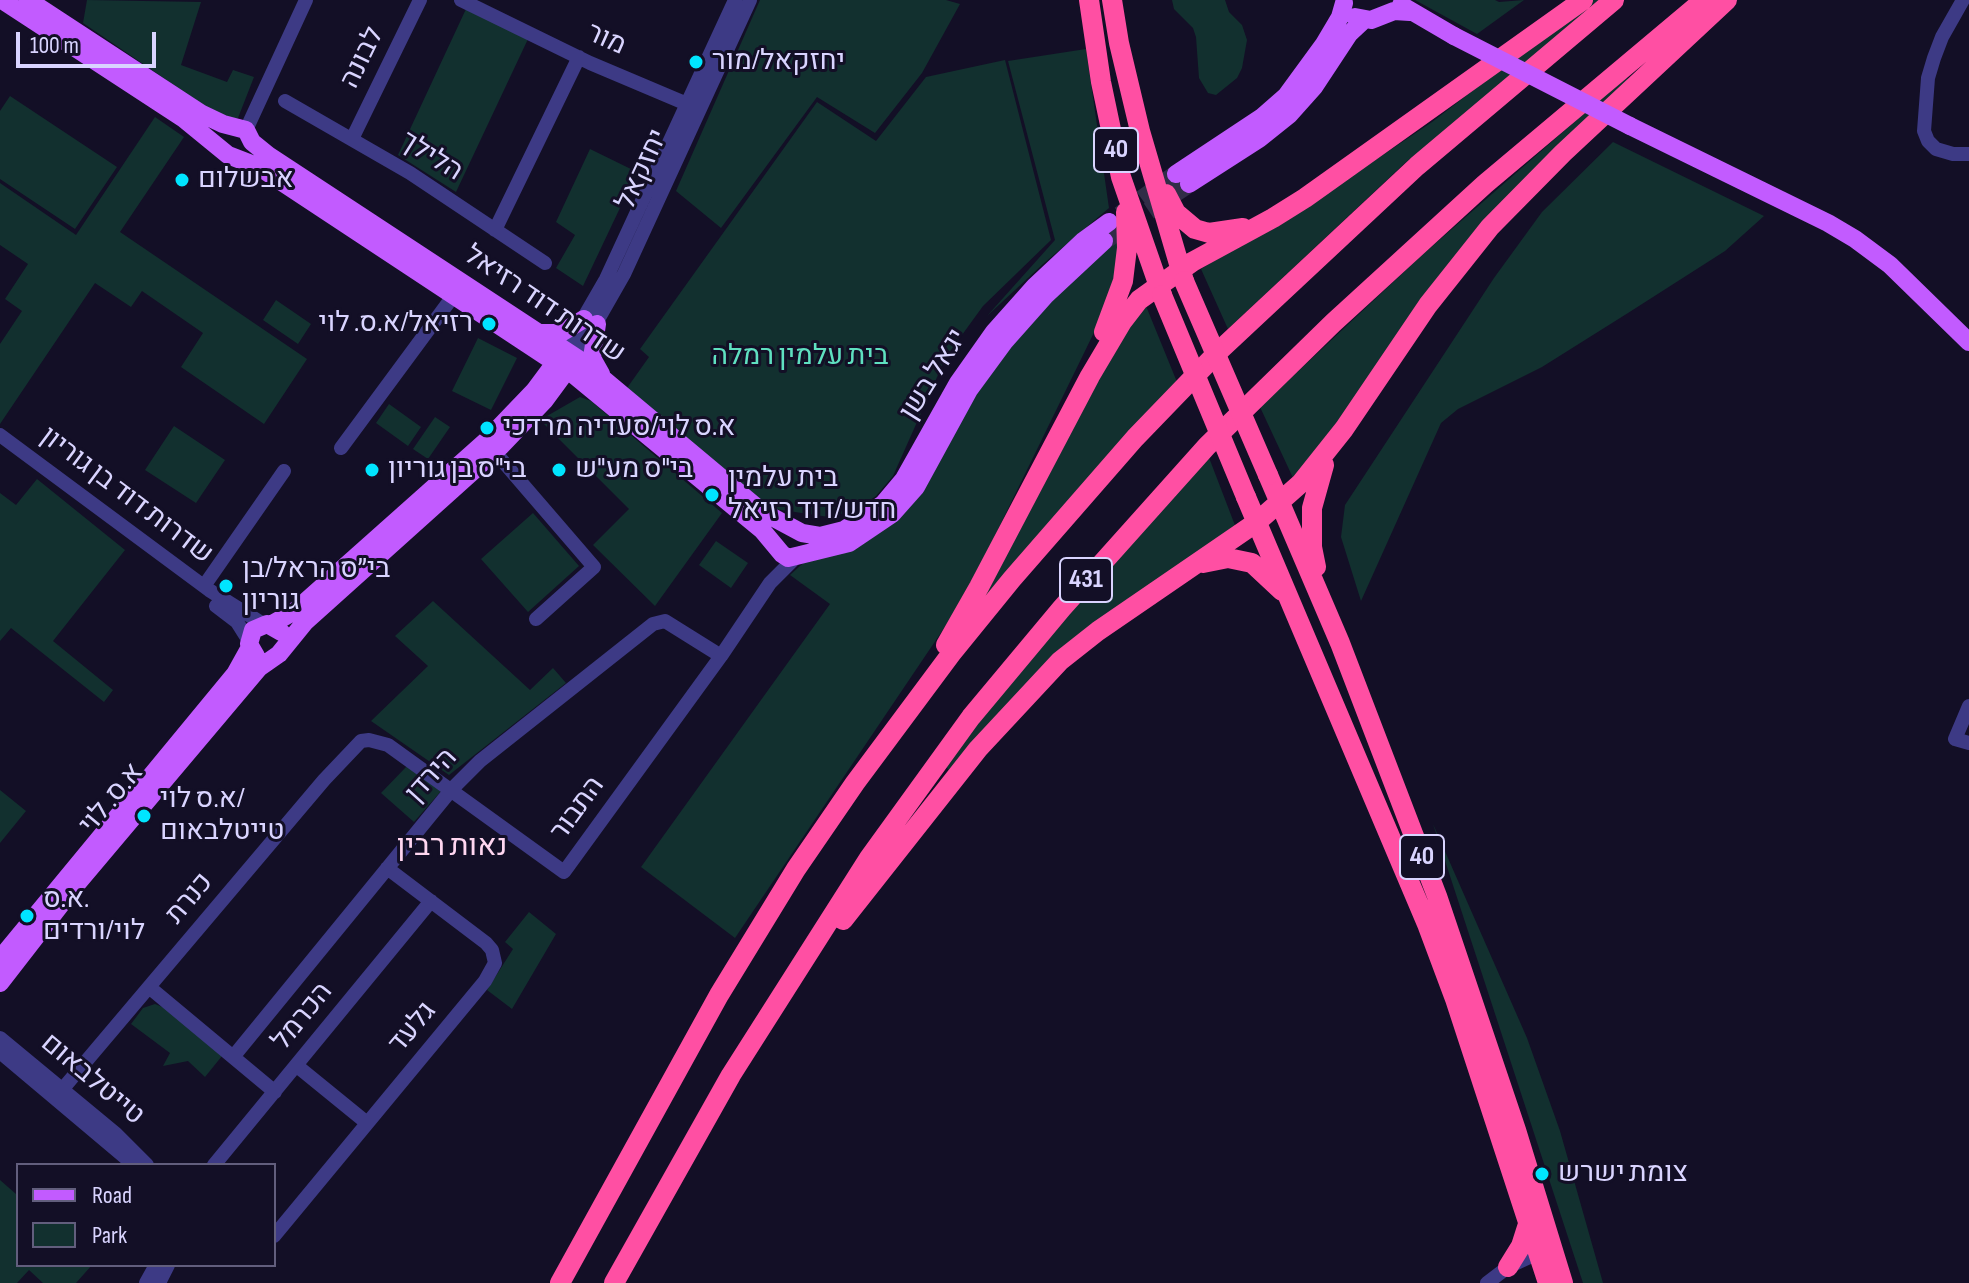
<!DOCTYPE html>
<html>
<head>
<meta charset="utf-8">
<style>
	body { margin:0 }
	#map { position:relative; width:1969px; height:1283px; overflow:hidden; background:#130f26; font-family:"Sofia Sans Condensed",sans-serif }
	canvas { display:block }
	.legend { position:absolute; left:16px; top:1163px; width:260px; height:104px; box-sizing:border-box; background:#130f26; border:2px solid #625e7d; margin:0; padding:10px 14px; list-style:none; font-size:24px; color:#d9d4ff }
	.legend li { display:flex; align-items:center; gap:16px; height:40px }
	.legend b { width:40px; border:2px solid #625e7d }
	.scale { position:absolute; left:16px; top:32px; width:140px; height:36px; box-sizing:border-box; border:4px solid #d9d4ff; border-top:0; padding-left:10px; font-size:24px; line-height:28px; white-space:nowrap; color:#d9d4ff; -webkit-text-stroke:6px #130f26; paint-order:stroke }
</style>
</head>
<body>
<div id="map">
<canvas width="1969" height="1283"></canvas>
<ul class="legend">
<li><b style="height:10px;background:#c25bff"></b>Road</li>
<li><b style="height:22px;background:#12302f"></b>Park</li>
</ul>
<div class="scale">100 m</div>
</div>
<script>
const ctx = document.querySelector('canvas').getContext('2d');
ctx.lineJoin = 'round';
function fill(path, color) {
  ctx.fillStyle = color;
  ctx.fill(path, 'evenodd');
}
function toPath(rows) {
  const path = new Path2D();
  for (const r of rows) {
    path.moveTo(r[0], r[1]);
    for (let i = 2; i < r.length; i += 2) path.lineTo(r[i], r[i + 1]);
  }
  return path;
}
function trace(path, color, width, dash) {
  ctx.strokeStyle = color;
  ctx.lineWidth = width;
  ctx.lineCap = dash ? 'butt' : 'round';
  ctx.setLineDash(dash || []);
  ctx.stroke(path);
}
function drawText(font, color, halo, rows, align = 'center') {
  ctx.font = font + ' "Sofia Sans Condensed",Heebo,sans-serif';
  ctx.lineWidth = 6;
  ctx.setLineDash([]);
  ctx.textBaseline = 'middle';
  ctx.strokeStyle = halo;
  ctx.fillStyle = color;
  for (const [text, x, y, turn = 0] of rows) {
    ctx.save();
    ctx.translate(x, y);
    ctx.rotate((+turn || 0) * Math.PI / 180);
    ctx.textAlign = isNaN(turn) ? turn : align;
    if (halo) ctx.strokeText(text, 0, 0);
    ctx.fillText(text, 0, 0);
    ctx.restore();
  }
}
fill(toPath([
	[87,0,201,2,181,65,227,82,233,70,254,77,238,118,228,118,215,113,83,23],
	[760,0,946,0,960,4,922,73,875,133,817,97,721,228,676,191],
	[1172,0,1225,0,1229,12,1242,25,1247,40,1242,68,1237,78,1216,95,1208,93,1199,78,1196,37,1193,28,1174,9],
	[1415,0,1495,0,1499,2,1524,0,1477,34],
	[1591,0,1605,0,1405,163,1228,329,1201,269,1353,175,1432,122],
	[466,9,528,39,456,192,398,155],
	[1086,49,1109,208,1043,264,987,316,1055,240,1008,61],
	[1005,60,1051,240,983,306,946,357,893,476,876,496,855,510,829,517,768,508,627,388,649,357,640,349,817,102,876,141,926,77],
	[1627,76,1628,82,1394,345,1294,480,1260,407,1421,256],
	[10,96,117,167,75,229,0,179,0,111],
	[155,117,184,137,120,232,307,359,264,424,181,367,203,333,142,291,131,307,95,283,0,424,0,344,22,311,5,299,28,264,0,245,0,183,76,235],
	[1613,142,1764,216,1725,251,1628,313,1542,367,1458,409,1441,423,1361,601,1341,537,1345,505,1494,278,1542,212],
	[590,149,637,172,583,286,556,268,575,235,556,222],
	[1120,238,1113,283,1104,312,965,597,735,938,641,867,830,604,790,575,812,555,849,546,957,417,1014,336,1106,248],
	[276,300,311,324,298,344,263,320],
	[1146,306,1177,382,990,599,979,599,1120,336],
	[478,338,517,358,491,410,452,391],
	[580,397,591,401,722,513,655,606,593,545,629,509,540,420],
	[389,404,421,427,408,446,376,423],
	[435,417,450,427,428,459,413,449],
	[174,426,225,460,196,503,145,470],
	[1208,455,1236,528,1066,647,951,773,944,764,1032,655],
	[37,479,125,550,53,641,113,690,104,702,11,628,0,641,0,493,16,505],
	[533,513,579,566,528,612,481,559],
	[716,541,748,563,731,588,699,565],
	[433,601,530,690,553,668,566,683,449,775,371,721,428,666,395,636],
	[407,766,442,790,414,822,381,793],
	[0,790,26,811,0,843],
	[1433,824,1527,1038,1560,1131,1603,1283,1583,1283],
	[529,912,556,934,512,1009,487,990,513,949,505,942],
	[155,1004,165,1008,222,1056,205,1077,188,1061,163,1066,170,1053,131,1024,143,1008],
	[0,1180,16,1194,18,1192,18,1265,92,1265,76,1283,43,1283,29,1270,17,1283,0,1283]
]), '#12302f');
trace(toPath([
	[1120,215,1176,174],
	[1104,241,1189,184]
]), '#312d47', 18, [18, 9]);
trace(toPath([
	[461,0,590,63,687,104],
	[1963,0,1942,37,1934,58,1928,78,1924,131,1928,141,1936,149,1953,154,1969,154],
	[285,101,410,173,545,263],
	[246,130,306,0],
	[352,139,420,0],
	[495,230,579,57],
	[565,350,606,279,735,0],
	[576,358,624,274,750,0],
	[0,435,209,590,263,624],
	[488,444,594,567,536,619],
	[341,448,454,295],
	[204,586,284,471],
	[216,606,237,622,249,641],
	[1969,706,1955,739,1969,743],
	[149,987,275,1092],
	[0,1038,116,1134,147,1165],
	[0,1052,134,1165],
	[233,1057,452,789,480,761,653,624,665,621,721,656],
	[297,1066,367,1123],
	[55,1098,324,780,361,741,369,740,388,745,564,872,721,656,770,583,796,557],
	[214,1165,431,901],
	[274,1236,485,981,495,963,492,950,486,943,387,868],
	[146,1283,156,1265],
	[159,1283,168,1265],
	[1487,1283,1508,1267,1545,1250]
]), '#3d3a85', 14);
trace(toPath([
	[2,0,184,119,228,155,259,167,574,375,762,530,782,554,788,558,849,543,892,514,916,487,969,390,1005,341,1045,296,1104,241],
	[28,0,202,114,223,124,246,130,252,142,268,155,583,362,761,511,802,533,820,536,844,530,883,504,904,479,958,383,994,332,1035,286,1083,241,1109,222],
	[1401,5,1454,36],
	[1355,17,1371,20,1394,11,1410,12],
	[1630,126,1828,223,1855,239,1890,265,1969,342],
	[1176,174,1262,117,1286,96,1324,44,1340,17,1344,3],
	[1189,184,1259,139,1289,115,1314,87,1349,34,1364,20],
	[597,324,592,358,601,374],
	[539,333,561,333,584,319],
	[272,624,295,611,486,441,534,391,563,352],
	[256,656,249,644,253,630,267,624,281,632],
	[0,959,235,674,250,647],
	[0,983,76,885,259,668,279,654,305,622,501,446,545,400,573,362]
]), '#c25bff', 18);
trace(toPath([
	[1089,0,1101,82,1121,177,1162,295],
	[1112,0,1119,43,1140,131,1184,281],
	[1166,194,1176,213,1195,229,1209,233,1243,228],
	[1104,332,1123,281,1127,248,1126,212],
	[1268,475,1340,643,1437,896,1516,1130,1563,1283],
	[1246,497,1427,924,1455,999,1548,1283],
	[1203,563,1228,558,1252,563,1282,591],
	[1316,567,1312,547,1312,508,1324,465],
	[946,645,979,587,1090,376,1122,322,1139,300,1192,262,1273,218,1305,198,1583,0],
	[843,920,978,749,1060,661,1098,631,1257,522,1301,483,1344,429,1428,305,1490,227,1563,153,1727,0],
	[1508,1267,1521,1246,1529,1221],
	[560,1283,719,995,796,869,855,783,951,654,1012,579,1135,438,1219,351,1417,166,1614,0],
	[614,1283,731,1075,869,858,971,717,1062,608,1207,446,1333,323,1485,184,1704,0]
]), '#ff4fa3', 20);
trace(toPath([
	[1454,36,1630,126]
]), '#c25bff', 18);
trace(toPath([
	[1184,281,1268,475],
	[1162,295,1246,497]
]), '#ff4fa3', 20);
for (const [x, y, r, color] of [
	[696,62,8,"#00e5ff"],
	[182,180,8,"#00e5ff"],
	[489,324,8,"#00e5ff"],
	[487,428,8,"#00e5ff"],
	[372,470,8,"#00e5ff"],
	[559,470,8,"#00e5ff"],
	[712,495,8,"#00e5ff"],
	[226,586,8,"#00e5ff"],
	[144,816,8,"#00e5ff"],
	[27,916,8,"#00e5ff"],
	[1542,1174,8,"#00e5ff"]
]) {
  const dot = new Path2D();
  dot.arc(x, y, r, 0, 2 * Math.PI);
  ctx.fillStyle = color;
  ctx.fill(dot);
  trace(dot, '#130f26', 3);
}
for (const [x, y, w] of [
	[1116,150,44],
	[1086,580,52],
	[1422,857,44]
]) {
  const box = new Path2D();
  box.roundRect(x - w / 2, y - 22, w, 44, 6);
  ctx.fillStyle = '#130f26';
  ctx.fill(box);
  trace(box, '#d9d4ff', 2);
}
drawText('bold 26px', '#d9d4ff', null, [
	["40",1116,150],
	["431",1086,580],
	["40",1422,857]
]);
drawText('28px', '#d9d4ff', '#130f26', [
	["מור",606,40,24],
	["לבונה",363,58,-64],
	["הלילך",431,157,32],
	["יחזקאל",643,170,-65],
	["שדרות דוד רזיאל",544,305,34],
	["יגאל בשן",934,375,-58],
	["שדרות דוד בן גוריון",126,496,37],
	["הירדן",432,776,-48],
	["א.ס. לוי",112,799,-50],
	["התבור",578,809,-54],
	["כנרת",190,899,-50],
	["הכרמל",303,1017,-51],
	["גלעד",413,1028,-50],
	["טייטלבאום",92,1080,40]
]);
drawText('28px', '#d9d4ff', '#130f26', [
	["יחזקאל/מור",712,62],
	["אבשלום",198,180],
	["רזיאל/א.ס. לוי",473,324,"right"],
	["א.ס לוי/סעדיה מרדכי",503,428],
	["בי\"ס בן גוריון",388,470],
	["בי\"ס מע\"ש",575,470],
	["בית עלמין",728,479],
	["חדש/דוד רזיאל",728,511],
	["בי״ס הראל/בן",242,570],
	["גוריון",242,602],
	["א.ס לוי/",160,800],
	["טייטלבאום",160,832],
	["א.ס.",43,900],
	["לוי/ורדים",43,932],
	["צומת ישרש",1558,1174]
], 'left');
drawText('28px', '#5fe0c0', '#130f26', [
	["בית עלמין רמלה",800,357]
]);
drawText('30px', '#ffd6f0', '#130f26', [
	["נאות רבין",452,847]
]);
</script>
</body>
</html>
